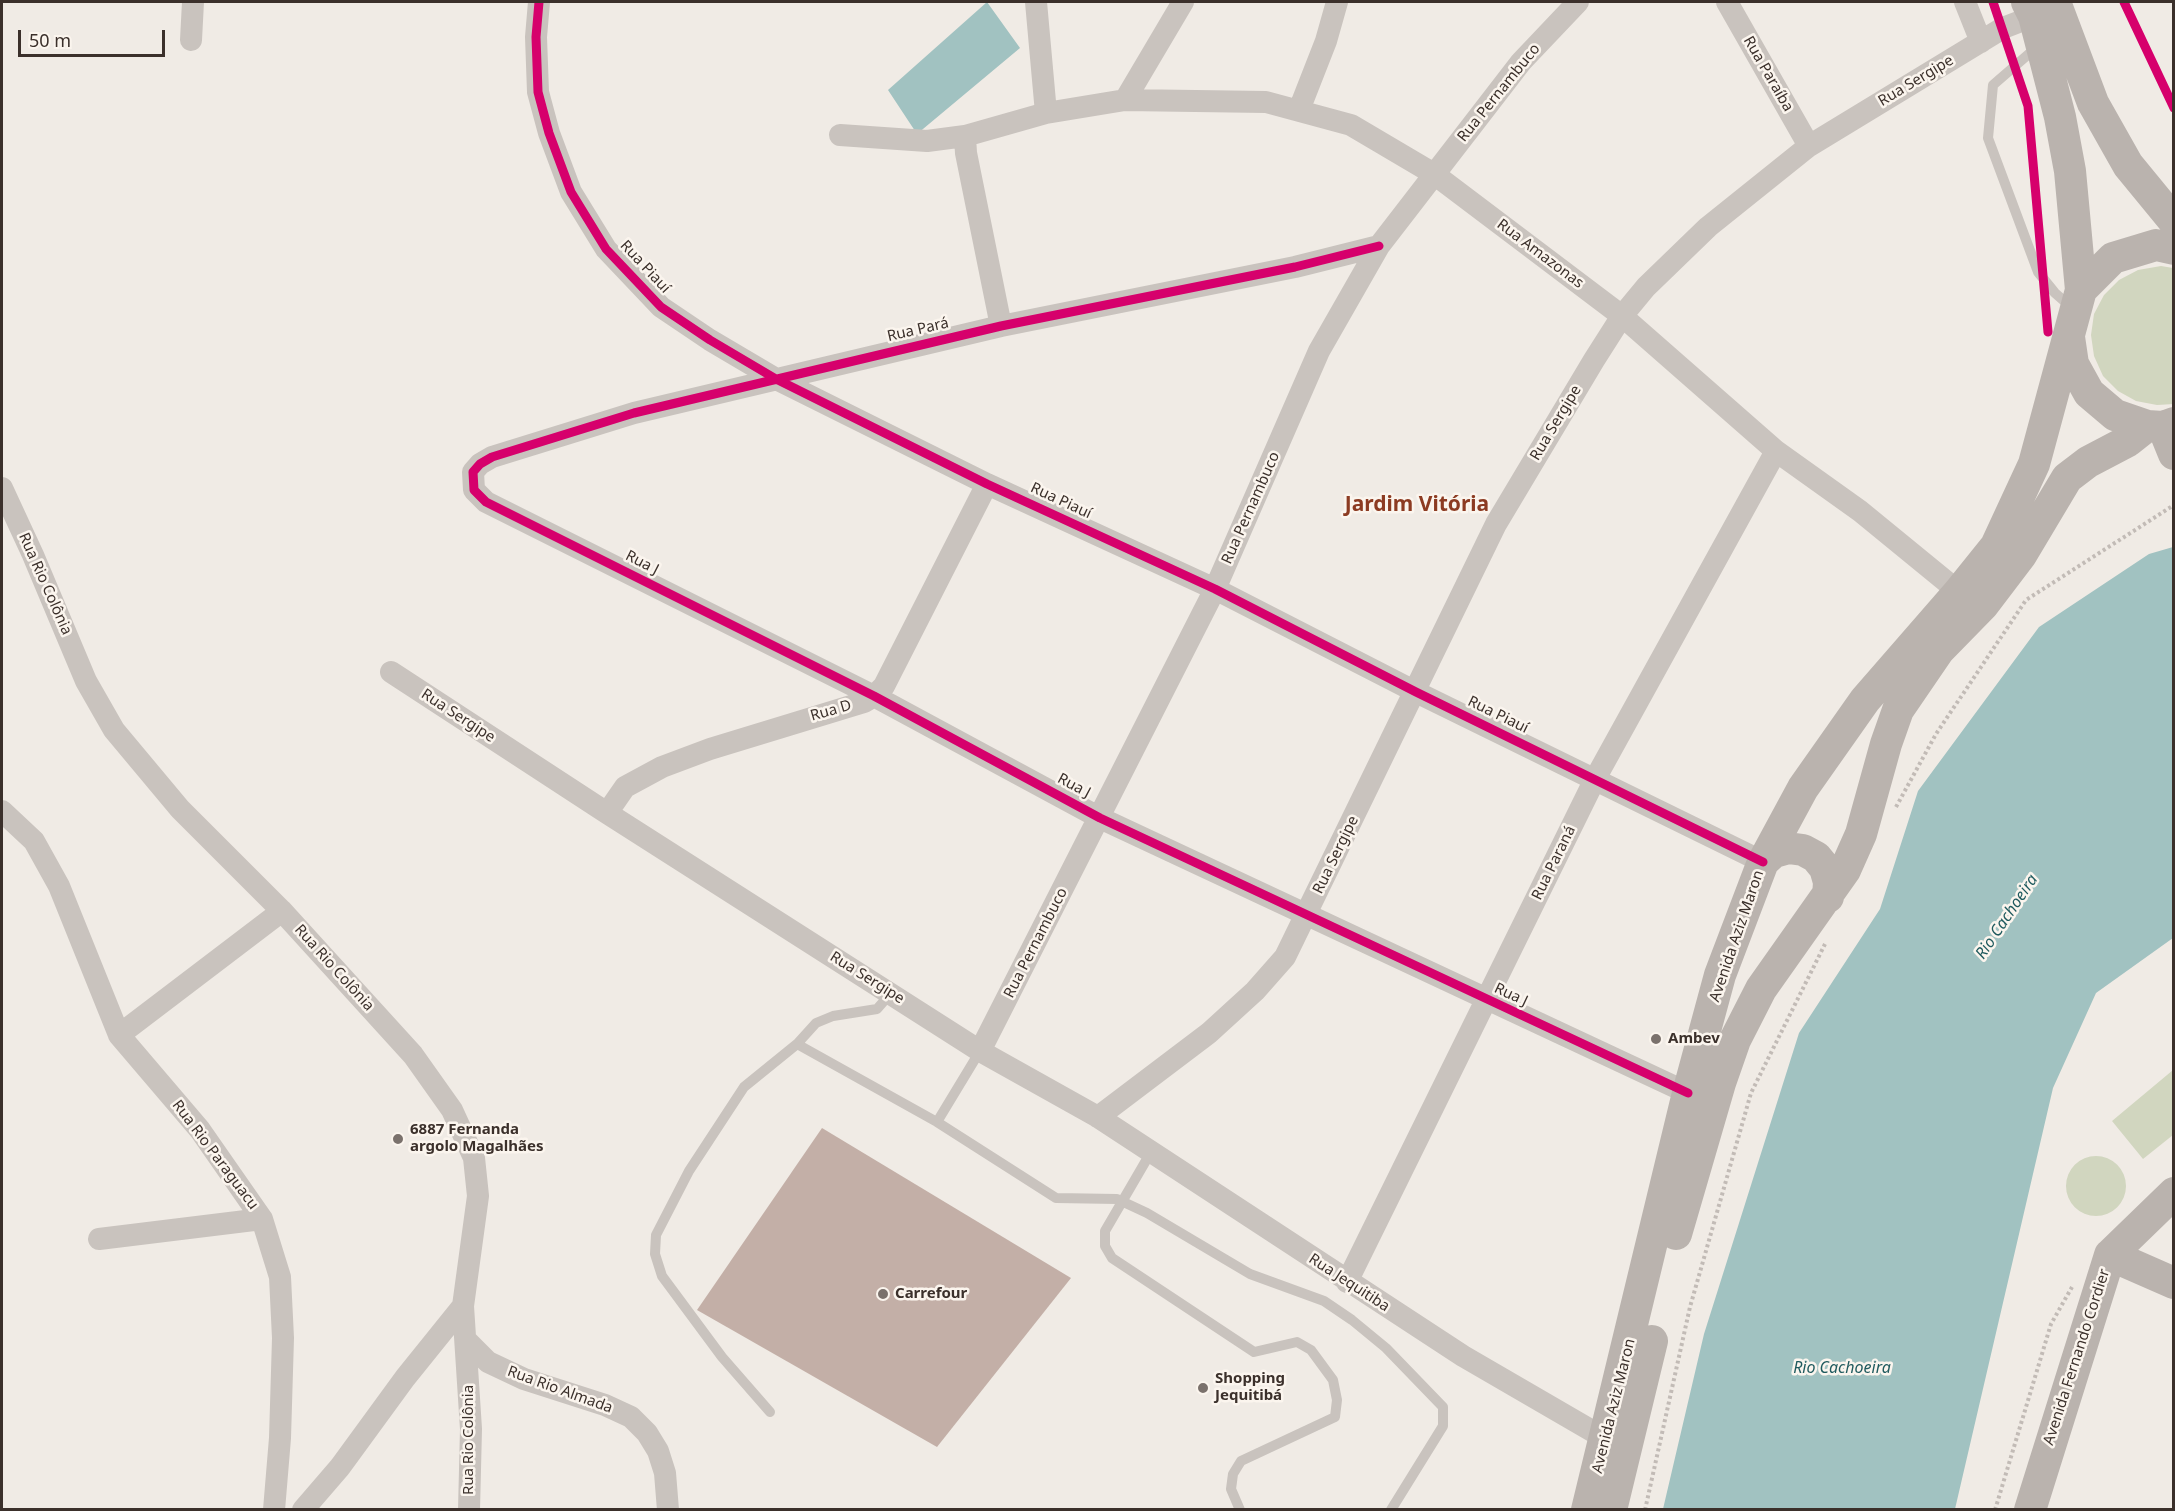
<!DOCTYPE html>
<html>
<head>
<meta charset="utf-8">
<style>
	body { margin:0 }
	#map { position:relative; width:2175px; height:1511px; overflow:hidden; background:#f0ebe5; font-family:"Noto Sans",sans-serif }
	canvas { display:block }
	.frame { position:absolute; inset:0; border:3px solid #3b302b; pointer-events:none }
	.scale { position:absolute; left:18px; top:30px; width:147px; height:27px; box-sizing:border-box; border:3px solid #3b302b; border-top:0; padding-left:8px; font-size:18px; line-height:21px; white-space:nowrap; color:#3b302b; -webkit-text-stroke:4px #fbf5ee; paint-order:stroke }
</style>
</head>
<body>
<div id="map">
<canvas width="2175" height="1511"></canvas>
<div class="frame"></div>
<div class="scale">50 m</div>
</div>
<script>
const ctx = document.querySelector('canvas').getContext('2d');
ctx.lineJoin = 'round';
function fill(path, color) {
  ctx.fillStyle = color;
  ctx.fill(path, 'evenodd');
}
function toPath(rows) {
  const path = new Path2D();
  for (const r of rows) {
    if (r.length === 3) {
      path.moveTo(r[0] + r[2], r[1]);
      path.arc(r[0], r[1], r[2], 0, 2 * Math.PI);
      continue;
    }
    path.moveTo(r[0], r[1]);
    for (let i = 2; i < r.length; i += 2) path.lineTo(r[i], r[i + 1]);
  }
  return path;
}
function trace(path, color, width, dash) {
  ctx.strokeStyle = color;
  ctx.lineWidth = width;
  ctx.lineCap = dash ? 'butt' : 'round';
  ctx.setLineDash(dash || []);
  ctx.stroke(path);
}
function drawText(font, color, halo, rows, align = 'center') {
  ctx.font = font + ' "Noto Sans",sans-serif';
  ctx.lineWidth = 5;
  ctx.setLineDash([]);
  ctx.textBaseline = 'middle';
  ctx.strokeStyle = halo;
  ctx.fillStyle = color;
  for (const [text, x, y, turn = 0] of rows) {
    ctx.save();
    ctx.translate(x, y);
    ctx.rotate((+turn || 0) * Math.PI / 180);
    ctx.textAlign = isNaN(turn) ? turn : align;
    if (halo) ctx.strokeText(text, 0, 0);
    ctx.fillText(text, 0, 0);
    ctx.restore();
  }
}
fill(toPath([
	[2161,266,2173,268,2174,404,2157,405,2136,401,2118,391,2103,376,2094,356,2091,335,2094,314,2104,295,2119,280,2138,270],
	[2173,1070,2173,1135,2143,1159,2112,1121],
	[2096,1186,30]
]), '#d1d6bf');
fill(toPath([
	[987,2,1020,48,917,134,888,90],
	[2173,547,2173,938,2096,993,2053,1088,1955,1509,1663,1509,1704,1334,1799,1033,1880,909,1918,791,2039,627,2149,554]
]), '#a1c2c1');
fill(toPath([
	[822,1128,1071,1278,937,1447,697,1310]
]), '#c3afa7');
trace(toPath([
	[1896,807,1936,734,2026,600,2174,505],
	[1645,1510,1690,1307,1751,1093,1825,944],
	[1995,1510,2051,1324,2072,1287]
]), '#c2bbb6', 4, [3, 3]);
trace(toPath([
	[2038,46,1993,85,1988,138,2038,272,2055,293,2071,307],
	[797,1044,816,1023,833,1016,877,1009,891,993],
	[937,1122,980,1051],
	[1151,1152,1105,1231,1105,1246,1112,1258,1254,1352,1297,1342,1311,1350,1333,1380,1337,1400,1335,1417,1241,1461,1233,1474,1231,1489,1240,1510],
	[770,1412,722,1357,662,1276,655,1254,656,1235,689,1171,744,1087,797,1044,937,1122,1056,1198,1117,1199,1147,1213,1250,1274,1324,1301,1352,1320,1386,1348,1443,1407,1443,1426,1391,1510]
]), '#c9c3be', 10);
trace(toPath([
	[539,2,536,37,538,92,549,133,571,192,606,249,661,307,710,340,776,379,987,484,1215,589,1416,692,1763,862],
	[1036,2,1046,113],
	[1727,2,1809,146],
	[1965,2,1981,42],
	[191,40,193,2],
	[1125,100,1183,2],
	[1299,110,1326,41,1337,2],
	[840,135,927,141,965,136,1046,113,1125,100,1266,102,1351,125,1434,174,1622,316,1776,451,1860,511,1959,592],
	[965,136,966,153,1001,326],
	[1379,246,1295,267,1001,326,634,413,492,457,480,464,473,472,474,490,486,502,874,696,1100,818,1688,1093],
	[2,488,33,555,86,681,114,730,180,809,282,911,413,1055,452,1110,474,1158,478,1196,463,1306,471,1429,469,1510],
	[391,672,607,813,980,1051,1098,1117,1463,1356,1606,1439],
	[2,811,34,841,59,886,119,1035,200,1130,262,1219,280,1277,283,1338,280,1438,274,1510],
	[607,813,625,787,662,767,710,749,864,702,874,696,884,686,987,484],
	[119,1035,282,911],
	[980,1051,1215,589,1319,351,1379,246,1521,62,1578,2],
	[1098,1117,1209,1033,1255,991,1285,957,1496,524,1594,360,1622,316,1646,287,1708,227,1809,146,2003,28,2034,16],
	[99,1239,262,1219],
	[1347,1282,1595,779,1776,451],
	[466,1340,488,1362,524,1379,605,1405,631,1417,647,1433,658,1451,665,1473,668,1510],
	[303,1510,340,1467,405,1378,463,1306]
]), '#c9c3be', 22);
trace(toPath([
	[2027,2,2034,16,2060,117,2070,171,2081,290],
	[2055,2,2093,103,2128,165,2174,221],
	[2069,337,2073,364,2089,393,2115,415,2147,426,2163,427,2174,423],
	[2163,427,2174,454],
	[1763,862,1774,852,1788,848,1803,850,1816,857,1825,868,1829,882,1828,897],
	[1676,1234,1720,1083,1735,1040,1761,989,1845,870,1861,834,1886,744,1898,710,1939,650,1983,605,2021,555,2067,478,2088,462,2128,441,2147,426],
	[2110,1255,2174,1283],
	[1587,1510,1688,1093,1720,975,1763,862,1803,788,1865,700,1959,592,1996,546,2034,464,2081,290,2113,258,2156,245,2174,249],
	[1611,1510,1652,1341],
	[2030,1510,2110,1255,2174,1193]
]), '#bab3ae', 32);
trace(toPath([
	[539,2,536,37,538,92,549,133,571,192,606,249,661,307,710,340,776,379,987,484,1215,589,1416,692,1763,862],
	[1993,2,2028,106,2048,332],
	[2124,2,2174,108],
	[1379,246,1295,267,1001,326,634,413,492,457,480,464,473,472,474,490,486,502,874,696,1100,818,1688,1093]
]), '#d6006c', 9);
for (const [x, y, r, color] of [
	[1656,1039,6,"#7a716c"],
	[398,1139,6,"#7a716c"],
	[883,1294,6,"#7a716c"],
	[1203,1388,6,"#7a716c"]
]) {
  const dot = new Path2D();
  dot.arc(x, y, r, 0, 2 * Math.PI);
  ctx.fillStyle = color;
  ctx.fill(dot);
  trace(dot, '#fbf5ee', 2);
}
drawText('15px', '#3b302b', '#fbf5ee', [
	["Rua Paraíba",1768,74,60],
	["Rua Sergipe",1916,81,-31],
	["Rua Pernambuco",1499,93,-51],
	["Rua Amazonas",1540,254,37],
	["Rua Piauí",645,267,47],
	["Rua Pará",918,330,-13],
	["Rua Sergipe",1556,423,-59],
	["Rua Piauí",1061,501,25],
	["Rua Pernambuco",1251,508,-66],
	["Rua J",642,563,27],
	["Rua Rio Colônia",45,584,66],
	["Rua D",831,711,-16],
	["Rua Piauí",1498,715,26],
	["Rua Sergipe",458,716,33],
	["Rua J",1074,786,28],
	["Rua Sergipe",1336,855,-64],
	["Rua Paraná",1554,863,-64],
	["Avenida Aziz Maron",1737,936,-71],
	["Rua Pernambuco",1036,943,-63],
	["Rua Rio Colônia",334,968,48],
	["Rua Sergipe",867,978,32],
	["Rua J",1511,995,25],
	["Rua Rio Paraguacu",215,1155,53],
	["Rua Jequitiba",1349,1283,33],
	["Avenida Fernando Cordier",2077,1357,-72],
	["Rua Rio Almada",560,1390,20],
	["Avenida Aziz Maron",1614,1406,-76],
	["Rua Rio Colônia",469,1440,-90]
]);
drawText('bold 15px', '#3b302b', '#fbf5ee', [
	["Ambev",1668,1039],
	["6887 Fernanda",410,1130],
	["argolo Magalhães",410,1147],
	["Carrefour",895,1294],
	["Shopping",1215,1379],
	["Jequitibá",1215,1396]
], 'left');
drawText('italic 16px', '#1f5a5e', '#fbf5ee', [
	["Rio Cachoeira",2007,917,-56],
	["Rio Cachoeira",1842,1368]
]);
drawText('bold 21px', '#8c3b22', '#fbf5ee', [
	["Jardim Vitória",1417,505]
]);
</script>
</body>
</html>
